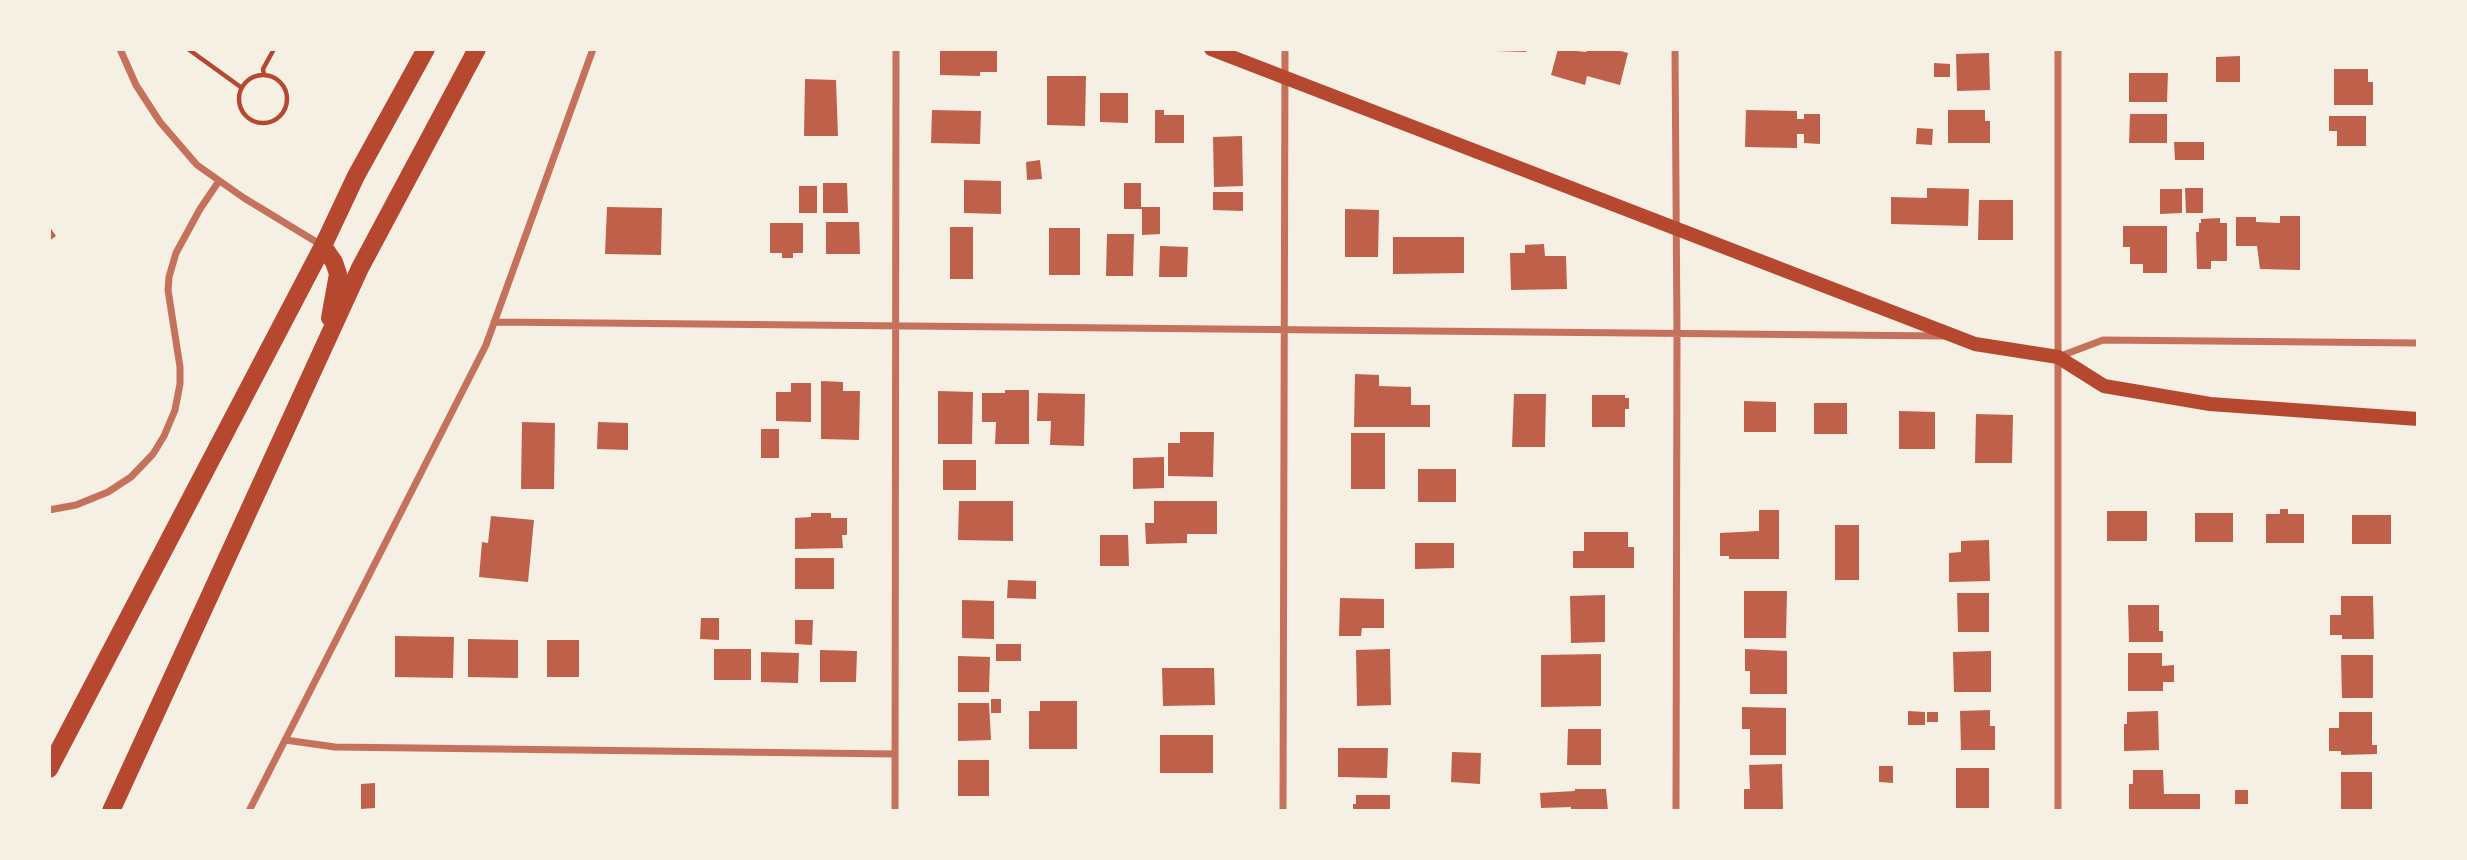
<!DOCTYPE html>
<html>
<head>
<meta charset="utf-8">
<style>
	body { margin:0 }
	#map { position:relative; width:2467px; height:860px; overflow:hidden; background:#f6efe4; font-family:"Source Sans 3",sans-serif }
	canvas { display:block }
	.frame { position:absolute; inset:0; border:51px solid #f6efe4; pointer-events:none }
</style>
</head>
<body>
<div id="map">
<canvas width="2467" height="860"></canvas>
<div class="frame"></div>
</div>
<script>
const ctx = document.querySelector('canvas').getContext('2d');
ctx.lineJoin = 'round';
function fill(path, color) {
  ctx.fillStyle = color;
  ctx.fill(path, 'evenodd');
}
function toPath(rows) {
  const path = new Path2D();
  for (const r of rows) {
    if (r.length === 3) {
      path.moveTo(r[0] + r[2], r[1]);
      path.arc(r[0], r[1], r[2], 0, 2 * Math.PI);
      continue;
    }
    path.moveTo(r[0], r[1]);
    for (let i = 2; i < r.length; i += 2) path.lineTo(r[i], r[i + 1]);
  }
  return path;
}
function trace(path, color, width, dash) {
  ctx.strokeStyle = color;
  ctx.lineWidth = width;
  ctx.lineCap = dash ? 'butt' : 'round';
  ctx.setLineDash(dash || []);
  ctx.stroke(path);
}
fill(toPath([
	[940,49,997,49,997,72,980,72,980,76,940,75],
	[1494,49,1526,49,1526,52,1494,51],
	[1558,49,1586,52,1587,49,1613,49,1628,53,1620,85,1587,76,1585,85,1551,75],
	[1989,53,1990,90,1957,91,1956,54],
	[2240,56,2240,82,2216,82,2216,57],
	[1934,63,1950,64,1950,77,1934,77],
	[2334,69,2368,69,2368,82,2373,82,2373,105,2334,105],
	[2129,73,2168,73,2167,102,2129,102],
	[1047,76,1086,76,1085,126,1047,125],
	[805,79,836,80,838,136,804,136],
	[1100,93,1128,93,1128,123,1100,122],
	[932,110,981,111,980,144,931,143],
	[1155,110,1164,110,1164,115,1184,115,1184,143,1155,143],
	[1746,110,1797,111,1797,119,1804,119,1804,114,1820,114,1820,144,1804,143,1804,134,1797,134,1797,148,1745,147],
	[1948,110,1985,110,1985,121,1990,121,1990,143,1948,143],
	[2130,114,2167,114,2167,143,2129,143],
	[2329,116,2366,116,2366,146,2337,146,2337,131,2329,131],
	[1917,128,1933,129,1932,145,1916,144],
	[1242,136,1243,186,1214,187,1213,137],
	[2174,142,2204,142,2204,160,2175,160],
	[1040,160,1042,179,1027,180,1026,162],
	[964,180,1001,181,1001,214,964,213],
	[823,183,847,183,848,213,823,213],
	[1124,183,1141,183,1141,207,1160,207,1160,234,1142,235,1142,209,1124,209],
	[799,186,817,186,817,213,799,213],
	[1927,188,1969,189,1968,226,1891,224,1891,197,1927,198],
	[2185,188,2203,188,2203,213,2186,213],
	[2160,189,2182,189,2182,213,2160,214],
	[1213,192,1243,192,1243,211,1213,210],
	[1979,200,2013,200,2013,240,1978,240],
	[607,207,662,208,661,255,605,254],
	[1345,209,1379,210,1378,257,1345,257],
	[2280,216,2300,216,2300,270,2260,269,2257,246,2236,246,2236,217,2256,217,2256,222,2280,223],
	[2220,218,2220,223,2227,223,2227,261,2211,261,2211,269,2197,269,2196,232,2199,232,2199,223,2201,223,2201,219],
	[826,222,859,222,860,254,826,254],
	[770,223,803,223,803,253,793,253,793,258,782,258,782,253,770,253],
	[49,226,56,236,49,241],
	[2123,226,2167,226,2167,273,2143,273,2143,264,2130,264,2130,247,2123,247],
	[950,227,973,227,973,279,950,279],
	[1049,228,1080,228,1080,275,1049,275],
	[1107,234,1134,234,1133,276,1106,276],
	[1393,237,1464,237,1464,273,1393,274],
	[1544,244,1545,256,1566,256,1567,289,1511,290,1510,253,1525,253,1525,245],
	[1160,246,1188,247,1187,277,1159,277],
	[1355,374,1379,375,1379,386,1411,387,1411,405,1430,405,1430,427,1354,427],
	[821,381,843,382,843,391,860,391,859,440,821,439],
	[791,383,811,383,811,422,776,421,776,392,791,392],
	[1005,390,1029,390,1029,444,995,444,996,422,982,422,982,393,1005,393],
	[938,391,973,392,972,444,938,444],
	[1038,393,1085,394,1084,446,1050,445,1051,421,1037,421],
	[1514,394,1546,394,1545,447,1512,447],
	[1592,395,1625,395,1625,398,1629,398,1629,409,1625,409,1625,427,1592,427],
	[1744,401,1776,402,1776,432,1744,432],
	[1814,403,1847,403,1847,434,1814,434],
	[1899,411,1935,412,1935,449,1899,449],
	[1976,414,2013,415,2012,463,1975,463],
	[522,422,555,423,554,489,521,489],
	[598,422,628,423,628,450,597,449],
	[761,429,779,429,779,458,761,458],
	[1180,432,1214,432,1213,477,1168,476,1168,443,1180,443],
	[1351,433,1385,433,1385,489,1351,489],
	[1164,457,1164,488,1133,489,1133,458],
	[943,460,976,460,976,490,943,490],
	[1418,469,1456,469,1456,502,1418,502],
	[959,501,1013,501,1013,541,958,540],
	[1154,501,1217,501,1217,534,1187,534,1187,543,1146,544,1145,523,1154,523],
	[2280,509,2288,509,2288,514,2304,514,2304,543,2266,543,2266,514,2280,514],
	[1759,510,1779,510,1779,559,1729,559,1729,556,1720,556,1720,533,1759,531],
	[2107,511,2147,511,2147,541,2107,541],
	[811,513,831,513,831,518,847,518,847,535,842,535,843,548,795,549,795,518,811,517],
	[2195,513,2233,513,2233,542,2195,542],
	[2352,515,2391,515,2391,544,2352,544],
	[491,516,534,520,528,582,479,577,482,542,488,543],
	[1835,525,1859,525,1859,580,1835,580],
	[1584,532,1628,532,1628,547,1634,547,1634,568,1573,568,1573,551,1584,551],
	[1100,535,1128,535,1129,566,1100,566],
	[1989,540,1990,581,1949,582,1949,553,1961,552,1961,541],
	[1415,543,1454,543,1454,568,1415,569],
	[795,558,834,558,834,589,795,589],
	[1008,580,1036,581,1036,599,1007,598],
	[1744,591,1787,591,1786,638,1744,638],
	[1957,593,1989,593,1989,632,1958,632],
	[1605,595,1605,642,1571,643,1570,596],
	[2341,596,2373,596,2374,639,2342,639,2342,635,2330,635,2330,615,2341,615],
	[1340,598,1384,599,1384,628,1362,628,1361,636,1339,636],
	[962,600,994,601,994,639,962,638],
	[2128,605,2159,605,2159,631,2163,631,2163,642,2129,642],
	[701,618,719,618,719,640,700,639],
	[795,620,813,620,812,645,795,644],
	[395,636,454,637,453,678,395,677],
	[468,639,518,640,518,678,468,677],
	[547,640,579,640,579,677,547,677],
	[996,644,1021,644,1021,661,996,661],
	[714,649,751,649,751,680,714,680],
	[1390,649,1391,705,1357,706,1356,650],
	[1745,649,1787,651,1787,694,1750,694,1750,671,1745,671],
	[820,650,857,651,856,682,820,682],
	[1991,651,1991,692,1954,692,1953,652],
	[761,652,799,653,798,683,761,682],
	[2128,653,2162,653,2162,666,2174,665,2174,682,2163,682,2163,691,2128,691],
	[1601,654,1601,706,1541,707,1541,655],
	[2341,655,2373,655,2373,698,2342,698],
	[958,656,990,657,989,692,958,692],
	[1162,668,1214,668,1215,705,1163,706],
	[991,699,1001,699,1001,713,991,713],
	[1040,701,1077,701,1077,749,1029,749,1029,711,1040,711],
	[958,703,989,703,991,740,958,741],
	[1742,707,1786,708,1786,755,1750,755,1750,729,1742,729],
	[1990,710,1990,726,1995,726,1995,750,1961,750,1960,711],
	[1908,711,1925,712,1925,725,1908,725],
	[2158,711,2159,750,2124,751,2124,724,2127,724,2127,712],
	[1927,712,1938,712,1938,722,1927,722],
	[2339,712,2372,712,2372,745,2377,745,2377,754,2341,755,2341,751,2329,751,2329,728,2339,728],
	[1568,729,1601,729,1601,765,1567,765],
	[1160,735,1213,735,1213,773,1160,773],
	[1338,748,1388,748,1387,778,1338,777],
	[1452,752,1481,753,1480,784,1451,782],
	[958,760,989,760,989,796,958,796],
	[1782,764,1783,811,1744,811,1744,789,1750,789,1749,765],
	[1879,766,1893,766,1893,783,1879,782],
	[1956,768,1989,768,1989,808,1956,808],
	[2133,770,2163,770,2164,794,2200,794,2200,811,2129,811,2129,784,2133,784],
	[2341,772,2372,772,2372,811,2341,811],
	[375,783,375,808,361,809,361,784],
	[1575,789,1606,789,1608,811,1571,811,1571,807,1541,808,1540,793,1575,791],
	[2235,790,2248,790,2248,804,2235,804],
	[1356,795,1390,795,1390,811,1353,811,1353,804,1356,804]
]), '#bf614a');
trace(toPath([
	[188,49,242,88],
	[263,99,24],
	[264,75,263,69,274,49]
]), '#b5482f', 4.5);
trace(toPath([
	[120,49,136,85,160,122,197,165,244,198,323,246],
	[1675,49,1677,333,1676,811],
	[494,322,1943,336],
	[2058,357,2103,340,2418,343],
	[49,510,76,505,108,492,131,477,153,454,164,436,175,410,180,384,180,367,168,290,169,277,176,253,200,209,219,181],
	[285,740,335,747,895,754],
	[249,811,486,345,593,49],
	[895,811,896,49],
	[1283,811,1285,49],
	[2058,811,2058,49]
]), '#c5725c', 7);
trace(toPath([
	[1211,49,1975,344,2058,357,2104,386,2210,404,2418,419]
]), '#b5482f', 14);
trace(toPath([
	[323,246,334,262,338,274,330,318],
	[49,769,323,246,356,176,426,49],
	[111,811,360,268,477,49]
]), '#b5482f', 18);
</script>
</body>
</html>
